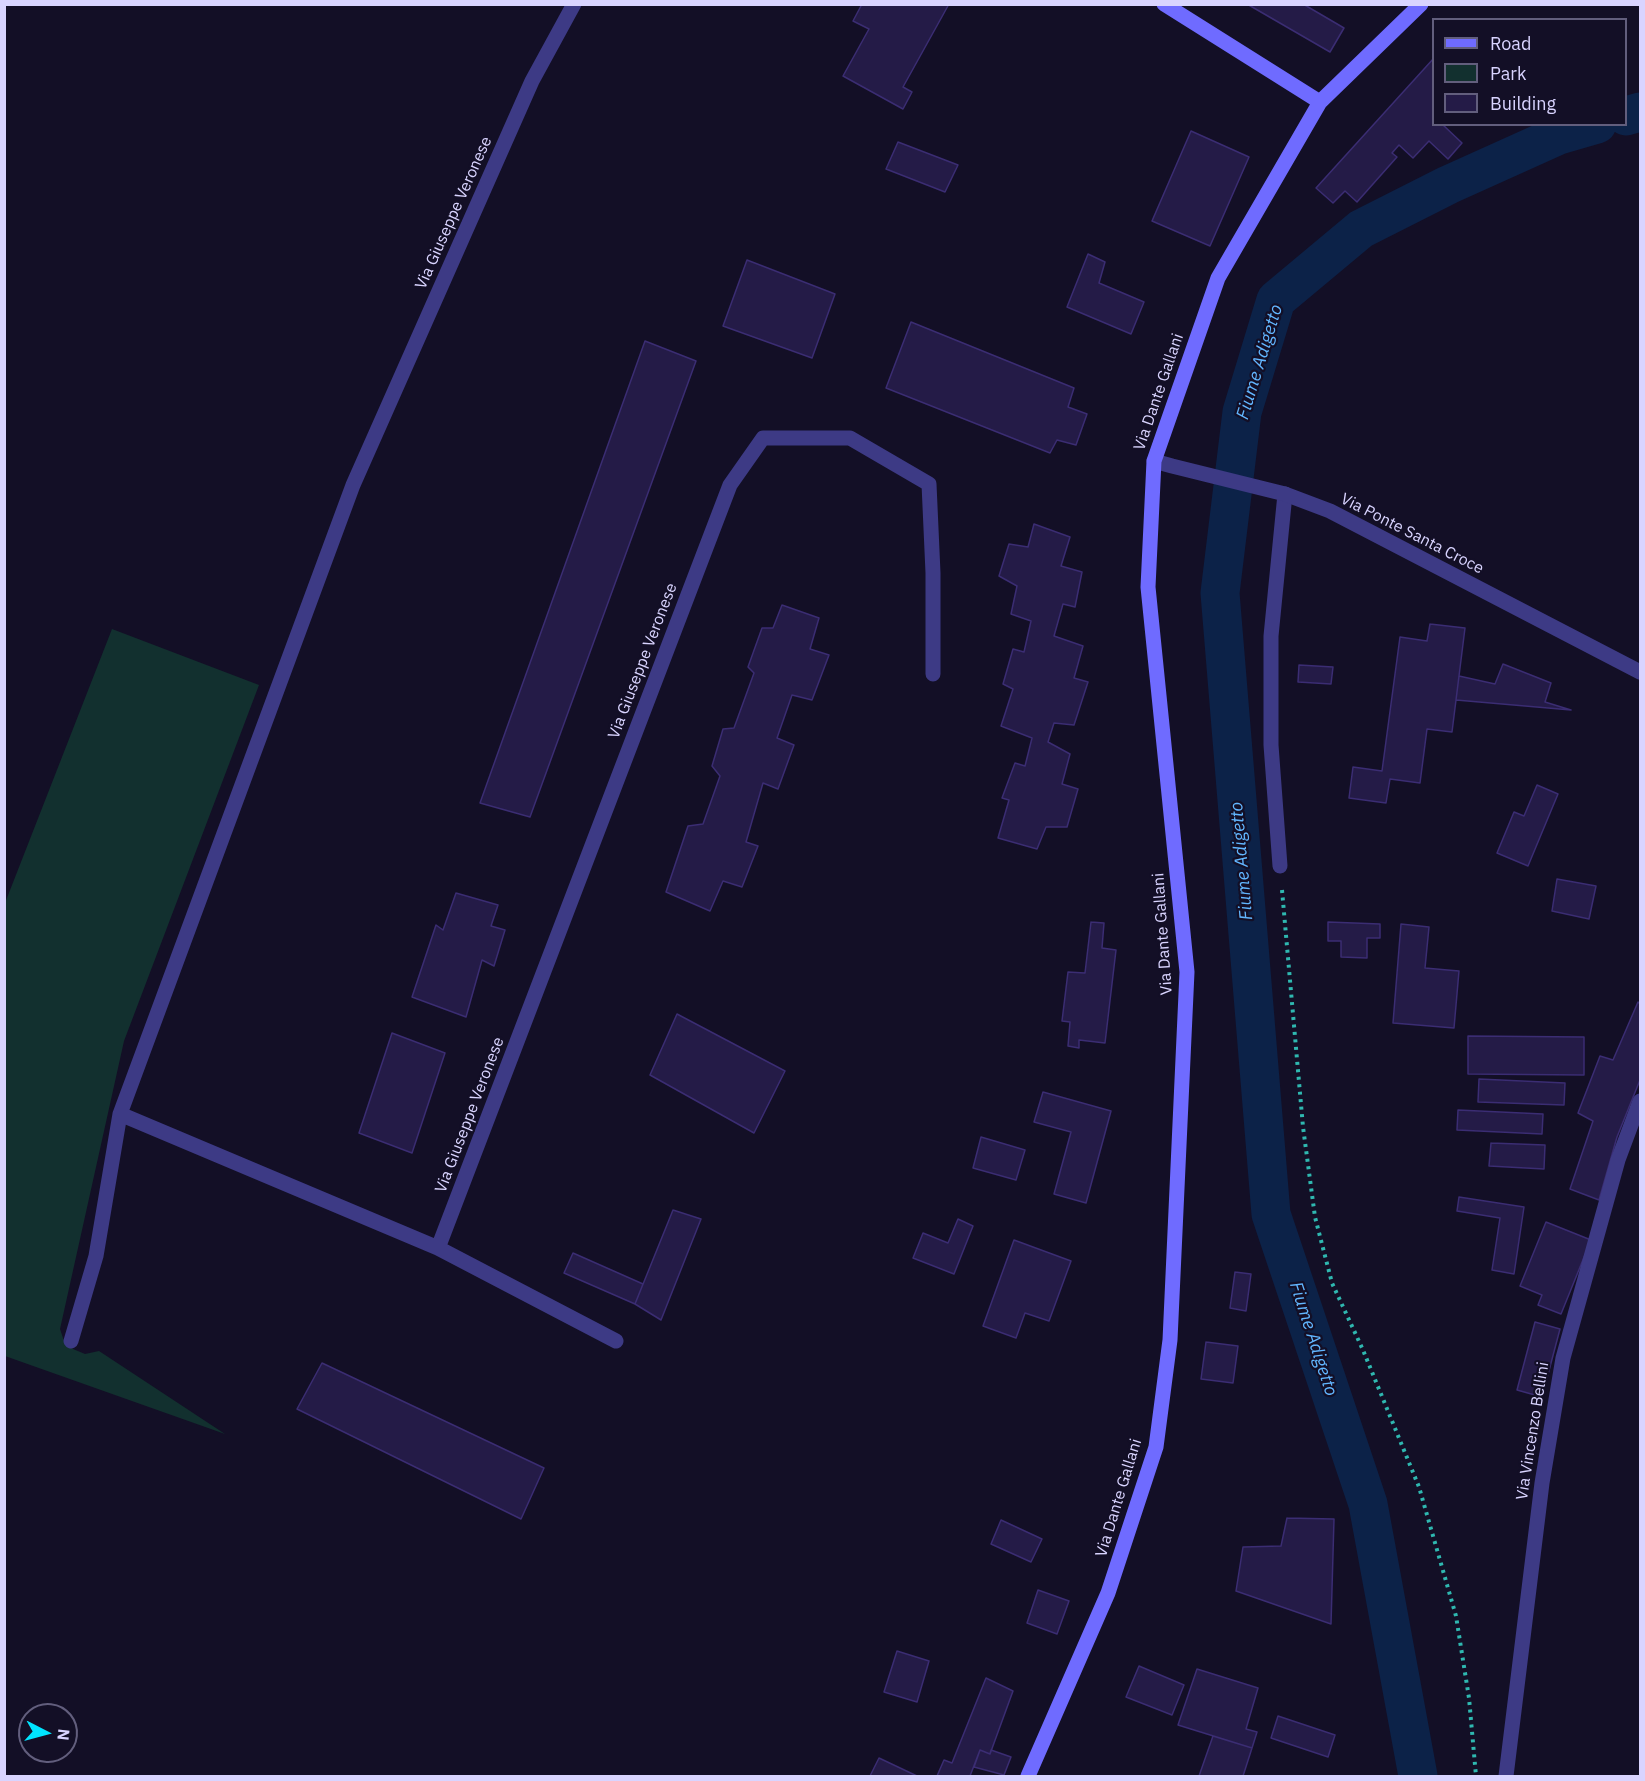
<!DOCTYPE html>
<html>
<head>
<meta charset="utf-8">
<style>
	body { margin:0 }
	#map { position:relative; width:1645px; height:1781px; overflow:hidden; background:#130f26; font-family:"IBM Plex Sans",sans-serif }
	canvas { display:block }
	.frame { position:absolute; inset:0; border:6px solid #d9d4ff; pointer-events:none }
	.legend { position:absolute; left:1432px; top:18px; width:195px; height:108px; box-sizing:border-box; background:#130f26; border:2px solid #625e7d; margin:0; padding:8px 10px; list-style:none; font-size:18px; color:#d9d4ff }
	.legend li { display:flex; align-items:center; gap:12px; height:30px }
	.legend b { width:30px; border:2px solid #625e7d }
	.north { position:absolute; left:18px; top:1703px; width:60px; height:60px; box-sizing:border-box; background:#130f26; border:2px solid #625e7d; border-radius:50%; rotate:96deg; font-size:16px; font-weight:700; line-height:24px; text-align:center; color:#d9d4ff }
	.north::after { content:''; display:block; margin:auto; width:21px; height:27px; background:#00e5ff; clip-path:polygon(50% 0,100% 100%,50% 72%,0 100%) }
</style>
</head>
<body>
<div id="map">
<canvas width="1645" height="1781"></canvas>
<div class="frame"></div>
<ul class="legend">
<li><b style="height:8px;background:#6f6bff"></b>Road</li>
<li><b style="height:16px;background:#12302f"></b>Park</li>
<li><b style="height:16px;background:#241b47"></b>Building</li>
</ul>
<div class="north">N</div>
</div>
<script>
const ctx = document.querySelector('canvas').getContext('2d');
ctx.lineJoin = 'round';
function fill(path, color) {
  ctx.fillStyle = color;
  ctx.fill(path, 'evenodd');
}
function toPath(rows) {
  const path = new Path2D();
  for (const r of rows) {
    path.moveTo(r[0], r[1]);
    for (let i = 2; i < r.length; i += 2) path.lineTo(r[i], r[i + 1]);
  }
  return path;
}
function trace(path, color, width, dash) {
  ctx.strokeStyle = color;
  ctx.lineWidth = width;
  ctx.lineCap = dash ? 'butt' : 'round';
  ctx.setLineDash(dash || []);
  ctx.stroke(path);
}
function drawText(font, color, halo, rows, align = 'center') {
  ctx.font = font + ' "IBM Plex Sans",sans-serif';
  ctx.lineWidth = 4.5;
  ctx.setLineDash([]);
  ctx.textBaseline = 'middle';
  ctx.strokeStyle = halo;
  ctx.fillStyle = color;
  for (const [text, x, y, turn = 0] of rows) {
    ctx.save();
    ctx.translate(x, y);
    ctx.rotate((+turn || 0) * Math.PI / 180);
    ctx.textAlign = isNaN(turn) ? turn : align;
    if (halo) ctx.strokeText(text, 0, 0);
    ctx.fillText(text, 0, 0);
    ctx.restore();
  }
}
fill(toPath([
	[112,629,259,685,124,1041,60,1329,64,1341,73,1349,85,1354,99,1351,225,1434,5,1356,5,903]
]), '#12302f');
trace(toPath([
	[1626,116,1640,112],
	[1418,1776,1368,1504,1271,1214,1220,593,1242,412,1276,300,1361,229,1448,185,1559,135,1597,124]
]), '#0c2248', 39);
const building = toPath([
	[862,4,949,4,903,87,912,92,903,109,843,76,869,29,853,21,862,4],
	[1247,4,1303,4,1344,28,1330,52,1247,4],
	[1434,58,1434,124,1442,124,1462,143,1448,159,1429,141,1413,158,1399,145,1392,153,1397,157,1357,202,1345,191,1333,203,1316,188,1434,58],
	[1191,131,1249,157,1210,246,1152,221,1191,131],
	[898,142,958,165,945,192,886,169,898,142],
	[1088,254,1105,262,1099,283,1144,302,1131,334,1067,307,1088,254],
	[747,260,835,294,812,358,723,326,747,260],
	[911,322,1074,388,1068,407,1087,414,1076,445,1057,440,1050,453,886,388,911,322],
	[645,341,696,361,530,817,480,803,645,341],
	[1034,524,1070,537,1061,566,1082,572,1075,607,1063,604,1054,636,1083,646,1074,678,1088,682,1074,725,1054,723,1048,742,1070,754,1062,784,1078,789,1067,827,1046,827,1037,849,998,838,1009,800,1002,798,1015,763,1025,766,1032,738,1001,726,1013,689,1003,684,1013,649,1024,652,1031,621,1011,614,1017,586,999,576,1009,544,1028,547,1034,524],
	[782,605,819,618,810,649,829,655,812,700,792,695,777,738,794,745,778,789,763,783,746,842,758,846,742,887,723,881,710,911,666,892,688,826,703,824,720,776,712,766,723,729,734,728,754,673,748,667,762,628,773,628,782,605],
	[1430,624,1465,628,1452,732,1427,729,1420,783,1390,779,1386,803,1349,798,1353,767,1382,771,1400,637,1427,641,1430,624],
	[1503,664,1551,683,1545,702,1571,710,1456,700,1459,676,1495,684,1503,664],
	[1299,665,1333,667,1331,684,1298,682,1299,665],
	[1537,785,1558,794,1528,866,1497,853,1514,812,1524,816,1537,785],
	[1557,879,1596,886,1589,919,1552,911,1557,879],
	[456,893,498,905,491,926,505,930,494,966,482,960,466,1017,412,997,436,925,443,930,456,893],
	[1091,922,1104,923,1102,948,1116,950,1105,1043,1079,1040,1079,1048,1068,1046,1070,1022,1062,1021,1068,972,1085,973,1091,922],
	[1328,922,1380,924,1380,938,1367,938,1367,958,1341,957,1341,941,1328,941,1328,922],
	[1401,924,1429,927,1425,968,1459,971,1454,1028,1393,1023,1401,924],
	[1638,1002,1640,1004,1640,1080,1617,1137,1599,1200,1570,1189,1593,1121,1578,1113,1600,1056,1613,1060,1638,1002],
	[677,1014,785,1071,754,1133,650,1075,677,1014],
	[392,1033,445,1053,412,1153,359,1133,392,1033],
	[1468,1036,1584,1037,1584,1075,1468,1074,1468,1036],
	[1479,1079,1565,1083,1564,1105,1478,1102,1479,1079],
	[1043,1092,1111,1111,1086,1203,1054,1194,1071,1132,1034,1122,1043,1092],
	[1458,1110,1543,1114,1542,1134,1457,1130,1458,1110],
	[981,1137,1025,1150,1016,1180,973,1168,981,1137],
	[1491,1143,1545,1145,1544,1169,1489,1166,1491,1143],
	[1459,1197,1524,1207,1514,1274,1492,1270,1500,1218,1457,1211,1459,1197],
	[673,1210,701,1219,661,1320,635,1304,673,1210],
	[958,1219,973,1226,954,1274,913,1258,923,1233,948,1243,958,1219],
	[1546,1222,1591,1240,1561,1314,1538,1305,1542,1295,1520,1286,1546,1222],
	[1014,1240,1071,1261,1049,1321,1025,1313,1016,1338,983,1326,1014,1240],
	[573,1253,643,1284,635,1304,564,1273,573,1253],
	[1235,1272,1251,1274,1246,1311,1230,1308,1235,1272],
	[1535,1322,1560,1329,1542,1397,1517,1390,1535,1322],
	[1206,1342,1238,1346,1233,1383,1201,1379,1206,1342],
	[322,1363,544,1468,521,1519,297,1409,322,1363],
	[1287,1518,1334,1519,1331,1624,1236,1591,1243,1547,1281,1546,1287,1518],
	[1001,1520,1042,1539,1031,1562,991,1544,1001,1520],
	[1038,1590,1069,1601,1057,1634,1027,1623,1038,1590],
	[897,1651,929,1661,917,1702,884,1692,897,1651],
	[1139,1666,1184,1685,1172,1715,1126,1697,1139,1666],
	[1197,1669,1258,1688,1246,1729,1257,1732,1252,1748,1178,1725,1197,1669],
	[986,1678,1013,1691,990,1754,980,1750,970,1776,937,1776,944,1760,952,1763,986,1678],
	[1278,1716,1335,1735,1328,1757,1271,1738,1278,1716],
	[1213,1736,1252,1748,1243,1776,1199,1776,1213,1736],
	[980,1750,990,1754,991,1750,1011,1757,1004,1775,974,1767,980,1750],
	[879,1758,917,1776,870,1776,879,1758]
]);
fill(building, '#241b47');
trace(building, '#3b2d73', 1.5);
trace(toPath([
	[1282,890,1303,1127,1315,1217,1332,1283,1363,1350,1419,1487,1456,1616,1469,1698,1476,1776]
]), '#2fb8b0', 4, [3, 4.5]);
trace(toPath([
	[1280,866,1271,745,1271,636,1285,494]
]), '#3d3a85', 15);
trace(toPath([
	[1154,461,1172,466,1285,494,1330,511,1640,672],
	[120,1114,438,1248,616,1341],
	[438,1248,730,485,763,438,850,438,929,484,933,573,933,674],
	[71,1341,96,1256,120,1114,353,485,532,81,574,4],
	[1506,1776,1542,1483,1563,1358,1618,1160,1640,1101]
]), '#3d3a85', 15);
trace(toPath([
	[1164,4,1320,102],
	[1028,1776,1108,1593,1156,1447,1170,1340,1187,972,1148,587,1154,461,1218,278,1320,102,1421,4]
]), '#6f6bff', 15);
drawText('16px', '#d9d4ff', '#130f26', [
	["Via Giuseppe Veronese",454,213,-66],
	["Via Dante Gallani",1159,392,-71],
	["Via Ponte Santa Croce",1412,534,27],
	["Via Giuseppe Veronese",643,661,-69],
	["Via Dante Gallani",1163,934,-94],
	["Via Giuseppe Veronese",470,1115,-69],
	["Via Vincenzo Bellini",1533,1431,-81],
	["Via Dante Gallani",1119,1498,-73]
]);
drawText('italic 18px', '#62b6ff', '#130f26', [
	["Fiume Adigetto",1260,362,-73],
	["Fiume Adigetto",1242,861,-95],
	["Fiume Adigetto",1313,1339,72]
]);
</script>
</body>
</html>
